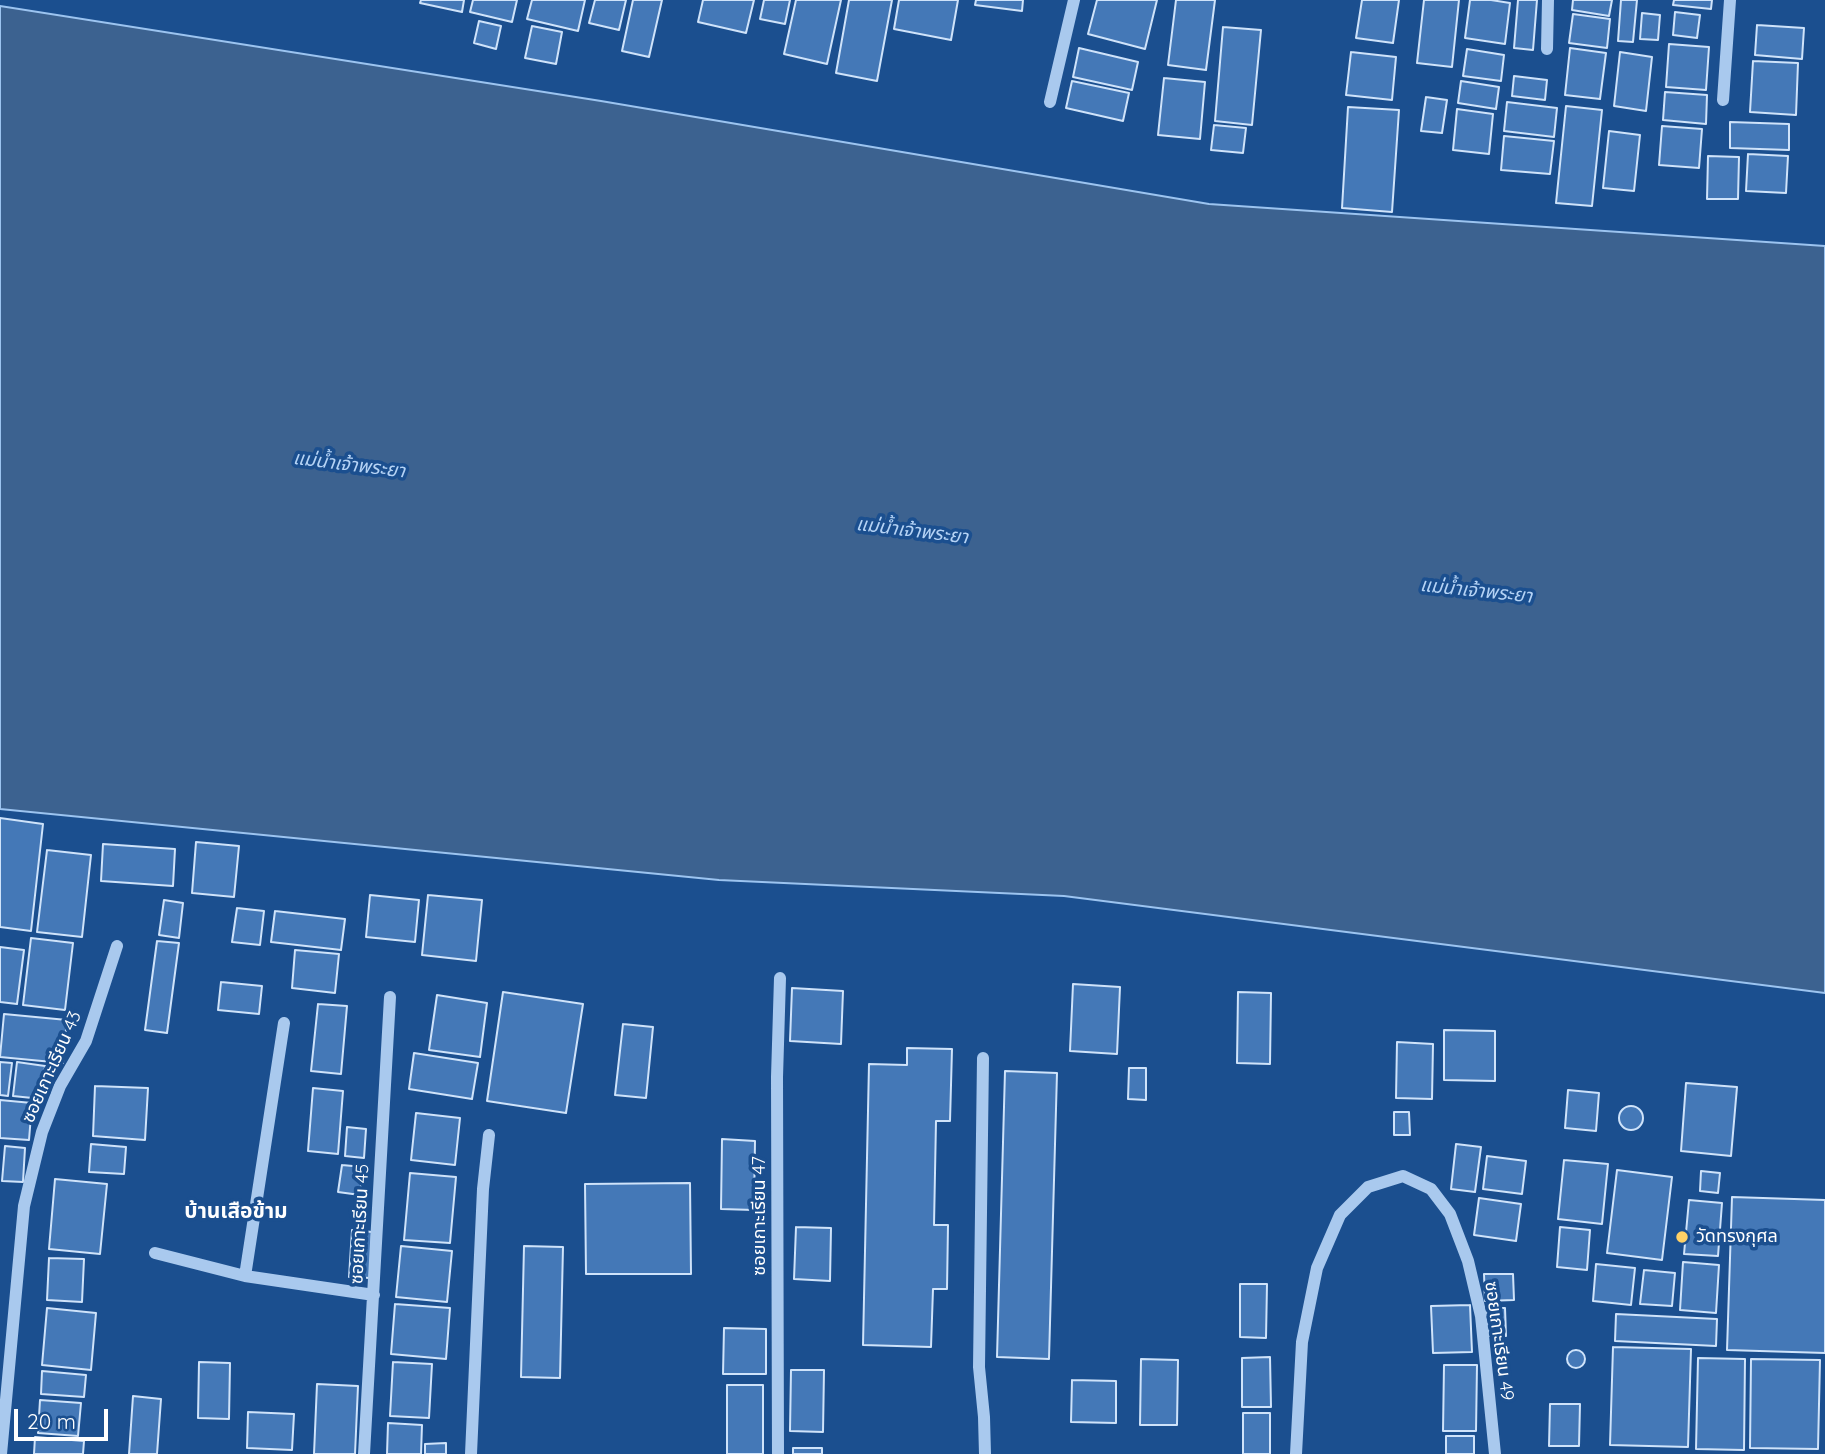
<!DOCTYPE html>
<html>
<head>
<meta charset="utf-8">
<style>
	body { margin:0 }
	#map { position:relative; width:1825px; height:1454px; overflow:hidden; background:#1b4f8f; font-family:Quicksand,sans-serif }
	canvas { display:block }
	.scale { position:absolute; left:14px; top:1409px; width:94px; height:32px; box-sizing:border-box; border:4px solid #fff; border-top:0; padding-left:9px; font-size:21px; line-height:24px; white-space:nowrap; color:#fff; -webkit-text-stroke:5px #1b4f8f; paint-order:stroke }
</style>
</head>
<body>
<div id="map">
<canvas width="1825" height="1454"></canvas>
<div class="scale">20 m</div>
</div>
<script>
const ctx = document.querySelector('canvas').getContext('2d');
ctx.lineJoin = 'round';
function fill(path, color) {
  ctx.fillStyle = color;
  ctx.fill(path, 'evenodd');
}
function toPath(rows) {
  const path = new Path2D();
  for (const r of rows) {
    if (r.length === 3) {
      path.moveTo(r[0] + r[2], r[1]);
      path.arc(r[0], r[1], r[2], 0, 2 * Math.PI);
      continue;
    }
    path.moveTo(r[0], r[1]);
    for (let i = 2; i < r.length; i += 2) path.lineTo(r[i], r[i + 1]);
  }
  return path;
}
function trace(path, color, width, dash) {
  ctx.strokeStyle = color;
  ctx.lineWidth = width;
  ctx.lineCap = dash ? 'butt' : 'round';
  ctx.setLineDash(dash || []);
  ctx.stroke(path);
}
function drawText(font, color, halo, rows, align = 'center') {
  ctx.font = font + ' Quicksand,"Noto Sans Thai",sans-serif';
  ctx.lineWidth = 7;
  ctx.setLineDash([]);
  ctx.textBaseline = 'middle';
  ctx.strokeStyle = halo;
  ctx.fillStyle = color;
  for (const [text, x, y, turn = 0] of rows) {
    ctx.save();
    ctx.translate(x, y);
    ctx.rotate((+turn || 0) * Math.PI / 180);
    ctx.textAlign = isNaN(turn) ? turn : align;
    if (halo) ctx.strokeText(text, 0, 0);
    ctx.fillText(text, 0, 0);
    ctx.restore();
  }
}
const water = toPath([
	[0,6,601,101,1209,204,1825,246,1825,993,1064,896,719,880,0,809,0,6]
]);
fill(water, '#3c6290');
trace(water, '#9cc4f0', 2);
const building = toPath([
	[421,0,464,0,462,12,420,3,421,0],
	[473,0,517,0,512,22,470,12,473,0],
	[532,0,585,0,578,31,527,19,532,0],
	[595,0,626,0,619,30,589,23,595,0],
	[633,0,662,0,649,57,622,51,633,0],
	[703,0,754,0,746,33,698,22,703,0],
	[764,0,790,0,785,24,760,19,764,0],
	[796,0,841,0,827,64,784,54,796,0],
	[849,0,892,0,877,81,836,73,849,0],
	[899,0,958,0,951,40,894,29,899,0],
	[976,0,1023,0,1022,11,975,5,976,0],
	[1097,0,1157,0,1145,49,1088,34,1097,0],
	[1176,0,1215,0,1206,70,1168,65,1176,0],
	[1362,0,1399,0,1393,43,1356,38,1362,0],
	[1424,0,1459,0,1452,67,1417,63,1424,0],
	[1470,0,1491,0,1510,3,1505,44,1465,38,1470,0],
	[1518,0,1537,0,1533,50,1514,48,1518,0],
	[1573,0,1612,0,1609,16,1572,10,1573,0],
	[1621,0,1637,0,1633,42,1618,41,1621,0],
	[1674,0,1712,0,1711,9,1673,5,1674,0],
	[1675,12,1700,15,1697,38,1673,35,1675,12],
	[1642,13,1660,15,1658,40,1640,39,1642,13],
	[1573,14,1610,19,1607,48,1569,43,1573,14],
	[479,21,501,26,496,49,474,43,479,21],
	[1757,25,1804,28,1802,59,1755,55,1757,25],
	[532,26,562,32,556,64,525,58,532,26],
	[1223,27,1261,30,1252,125,1215,121,1223,27],
	[1669,44,1709,47,1706,90,1666,87,1669,44],
	[1079,48,1138,62,1132,90,1073,77,1079,48],
	[1570,48,1606,53,1600,99,1565,95,1570,48],
	[1467,49,1504,55,1501,81,1463,76,1467,49],
	[1351,52,1396,57,1392,100,1346,95,1351,52],
	[1620,52,1652,57,1646,111,1614,106,1620,52],
	[1753,61,1798,63,1796,115,1750,112,1753,61],
	[1514,76,1547,80,1545,100,1512,96,1514,76],
	[1164,78,1205,82,1200,139,1158,135,1164,78],
	[1072,81,1129,93,1123,121,1066,108,1072,81],
	[1461,81,1499,87,1496,109,1458,103,1461,81],
	[1665,92,1707,95,1706,124,1663,120,1665,92],
	[1426,97,1447,100,1442,133,1421,131,1426,97],
	[1507,102,1557,108,1554,137,1504,131,1507,102],
	[1566,106,1602,110,1592,206,1556,203,1566,106],
	[1348,107,1399,110,1392,212,1342,208,1348,107],
	[1457,109,1493,114,1489,154,1453,150,1457,109],
	[1730,122,1789,124,1789,150,1730,148,1730,122],
	[1214,125,1246,128,1243,153,1211,150,1214,125],
	[1662,126,1702,129,1699,168,1659,165,1662,126],
	[1609,131,1640,135,1634,191,1603,188,1609,131],
	[1504,136,1554,141,1550,174,1501,170,1504,136],
	[1748,154,1788,156,1786,193,1746,191,1748,154],
	[1708,156,1739,157,1738,199,1707,199,1708,156],
	[0,818,43,824,31,931,0,927,0,818],
	[196,842,239,846,234,897,192,893,196,842],
	[103,844,175,849,173,886,101,881,103,844],
	[47,850,91,855,82,937,37,932,47,850],
	[370,895,419,900,415,942,366,937,370,895],
	[428,895,482,900,476,961,422,955,428,895],
	[164,900,183,903,179,938,159,935,164,900],
	[237,908,264,911,260,945,232,942,237,908],
	[275,911,345,919,341,950,271,942,275,911],
	[31,938,73,943,65,1010,23,1005,31,938],
	[157,941,179,943,167,1033,145,1030,157,941],
	[0,947,24,950,17,1004,0,1002,0,947],
	[295,950,339,954,335,993,292,988,295,950],
	[221,982,262,986,259,1014,218,1010,221,982],
	[1073,984,1120,987,1117,1054,1070,1051,1073,984],
	[792,988,843,991,841,1044,790,1041,792,988],
	[503,992,583,1004,566,1113,487,1101,503,992],
	[1238,992,1271,993,1270,1064,1237,1063,1238,992],
	[437,995,487,1003,480,1057,429,1050,437,995],
	[318,1004,347,1006,341,1074,311,1071,318,1004],
	[4,1014,67,1020,63,1063,0,1057,4,1014],
	[623,1024,653,1027,646,1098,615,1095,623,1024],
	[1444,1030,1495,1031,1495,1081,1444,1080,1444,1030],
	[1397,1042,1433,1044,1432,1099,1396,1098,1397,1042],
	[907,1048,952,1049,950,1121,936,1121,934,1225,948,1225,947,1289,933,1289,931,1347,863,1345,869,1064,907,1065,907,1048],
	[414,1053,478,1063,472,1099,409,1089,414,1053],
	[0,1062,12,1063,8,1096,0,1095,0,1062],
	[17,1062,45,1066,42,1099,13,1096,17,1062],
	[1129,1068,1146,1068,1146,1100,1128,1099,1129,1068],
	[1005,1071,1057,1073,1049,1359,997,1357,1005,1071],
	[1686,1083,1737,1087,1731,1156,1681,1151,1686,1083],
	[95,1086,148,1088,145,1140,93,1136,95,1086],
	[313,1088,343,1091,338,1154,308,1151,313,1088],
	[1568,1090,1599,1093,1596,1131,1565,1128,1568,1090],
	[0,1100,32,1103,29,1140,0,1138,0,1100],
	[1631,1118,12],
	[1394,1112,1409,1112,1410,1135,1394,1135,1394,1112],
	[416,1113,460,1118,455,1165,411,1160,416,1113],
	[347,1127,366,1129,364,1158,345,1156,347,1127],
	[722,1139,755,1141,754,1210,721,1209,722,1139],
	[91,1144,126,1147,124,1174,89,1172,91,1144],
	[1456,1144,1481,1147,1475,1192,1451,1189,1456,1144],
	[5,1146,25,1148,23,1182,2,1181,5,1146],
	[1487,1156,1526,1161,1522,1194,1483,1189,1487,1156],
	[1564,1160,1608,1164,1602,1224,1558,1219,1564,1160],
	[342,1165,363,1167,360,1195,338,1192,342,1165],
	[1617,1170,1672,1177,1662,1260,1607,1253,1617,1170],
	[1701,1171,1720,1173,1718,1193,1700,1191,1701,1171],
	[410,1173,456,1177,450,1243,404,1240,410,1173],
	[55,1179,107,1184,100,1254,49,1249,55,1179],
	[690,1183,691,1274,586,1274,585,1184,690,1183],
	[1732,1197,1825,1200,1825,1353,1727,1350,1732,1197],
	[1479,1198,1521,1204,1516,1241,1474,1235,1479,1198],
	[1689,1200,1722,1203,1718,1256,1684,1254,1689,1200],
	[796,1227,831,1228,830,1281,794,1279,796,1227],
	[1560,1227,1590,1230,1587,1270,1557,1267,1560,1227],
	[352,1230,372,1232,370,1278,349,1277,352,1230],
	[401,1246,452,1251,447,1302,396,1297,401,1246],
	[524,1246,563,1247,560,1378,521,1377,524,1246],
	[49,1258,84,1259,82,1302,47,1300,49,1258],
	[1683,1262,1719,1265,1716,1313,1680,1310,1683,1262],
	[1596,1264,1635,1268,1631,1305,1593,1301,1596,1264],
	[1644,1270,1675,1273,1672,1306,1640,1304,1644,1270],
	[1484,1274,1513,1274,1514,1300,1485,1301,1484,1274],
	[1240,1284,1267,1284,1266,1338,1240,1337,1240,1284],
	[395,1304,450,1308,446,1359,391,1354,395,1304],
	[1470,1305,1472,1352,1433,1353,1431,1306,1470,1305],
	[47,1308,96,1313,91,1370,42,1365,47,1308],
	[1487,1308,1505,1308,1506,1336,1488,1336,1487,1308],
	[1616,1314,1717,1319,1716,1346,1615,1341,1616,1314],
	[724,1328,766,1329,766,1374,723,1374,724,1328],
	[1613,1347,1691,1349,1688,1447,1610,1445,1613,1347],
	[1576,1359,9],
	[1270,1357,1271,1407,1242,1407,1242,1358,1270,1357],
	[1698,1358,1745,1359,1744,1450,1696,1449,1698,1358],
	[1141,1359,1178,1360,1177,1425,1140,1425,1141,1359],
	[1751,1359,1820,1360,1818,1449,1750,1448,1751,1359],
	[199,1362,230,1363,229,1419,198,1418,199,1362],
	[393,1362,432,1364,429,1418,390,1416,393,1362],
	[1444,1365,1477,1365,1476,1431,1443,1431,1444,1365],
	[791,1370,824,1370,823,1432,790,1431,791,1370],
	[42,1371,86,1375,84,1397,41,1394,42,1371],
	[1072,1380,1116,1381,1116,1423,1071,1422,1072,1380],
	[317,1384,358,1386,355,1454,314,1454,317,1384],
	[727,1385,763,1385,763,1454,727,1454,727,1385],
	[133,1396,161,1399,157,1454,129,1454,133,1396],
	[40,1400,81,1403,78,1436,38,1433,40,1400],
	[1550,1404,1580,1404,1579,1446,1549,1446,1550,1404],
	[248,1412,294,1414,292,1450,247,1448,248,1412],
	[1243,1413,1270,1413,1270,1454,1243,1454,1243,1413],
	[388,1423,422,1425,421,1454,387,1454,388,1423],
	[1446,1436,1474,1436,1474,1454,1446,1454,1446,1436],
	[35,1437,84,1441,83,1454,34,1454,35,1437],
	[446,1443,446,1454,425,1454,425,1444,446,1443],
	[793,1448,822,1448,822,1454,793,1454,793,1448]
]);
fill(building, '#4478b7');
trace(building, '#cfe3fa', 2);
trace(toPath([
	[1547,49,1548,0],
	[1723,100,1730,0],
	[1050,102,1074,0],
	[983,1058,979,1367,984,1417,985,1454],
	[155,1253,245,1276,374,1295],
	[245,1276,284,1023],
	[1,1454,24,1206,42,1132,60,1086,86,1041,117,946],
	[364,1454,390,997],
	[471,1454,483,1189,489,1135],
	[778,1454,777,1077,780,978],
	[1296,1454,1302,1342,1317,1268,1340,1215,1368,1187,1403,1176,1431,1189,1450,1214,1468,1261,1481,1316,1495,1454]
]), '#a9c9ee', 12);
for (const [x, y, r, color] of [
	[1682,1237,7,"#ffd166"]
]) {
  const dot = new Path2D();
  dot.arc(x, y, r, 0, 2 * Math.PI);
  ctx.fillStyle = color;
  ctx.fill(dot);
  trace(dot, '#1b4f8f', 2.5);
}
drawText('18px', '#fff', '#1b4f8f', [
	["ซอยเกาะเรียน 43",52,1067,-66],
	["ซอยเกาะเรียน 47",760,1216,-90],
	["ซอยเกาะเรียน 45",360,1224,-87],
	["ซอยเกาะเรียน 49",1499,1341,82]
]);
drawText('18px', '#fff', '#1b4f8f', [
	["วัดทรงกุศล",1696,1237]
], 'left');
drawText('italic 19px', '#b5d3f5', '#1b4f8f', [
	["แม่น้ำเจ้าพระยา",349,465,7],
	["แม่น้ำเจ้าพระยา",912,531,7],
	["แม่น้ำเจ้าพระยา",1476,591,6]
]);
drawText('bold 21px', '#fff', '#1b4f8f', [
	["บ้านเสือข้าม",236,1212]
]);
</script>
</body>
</html>
